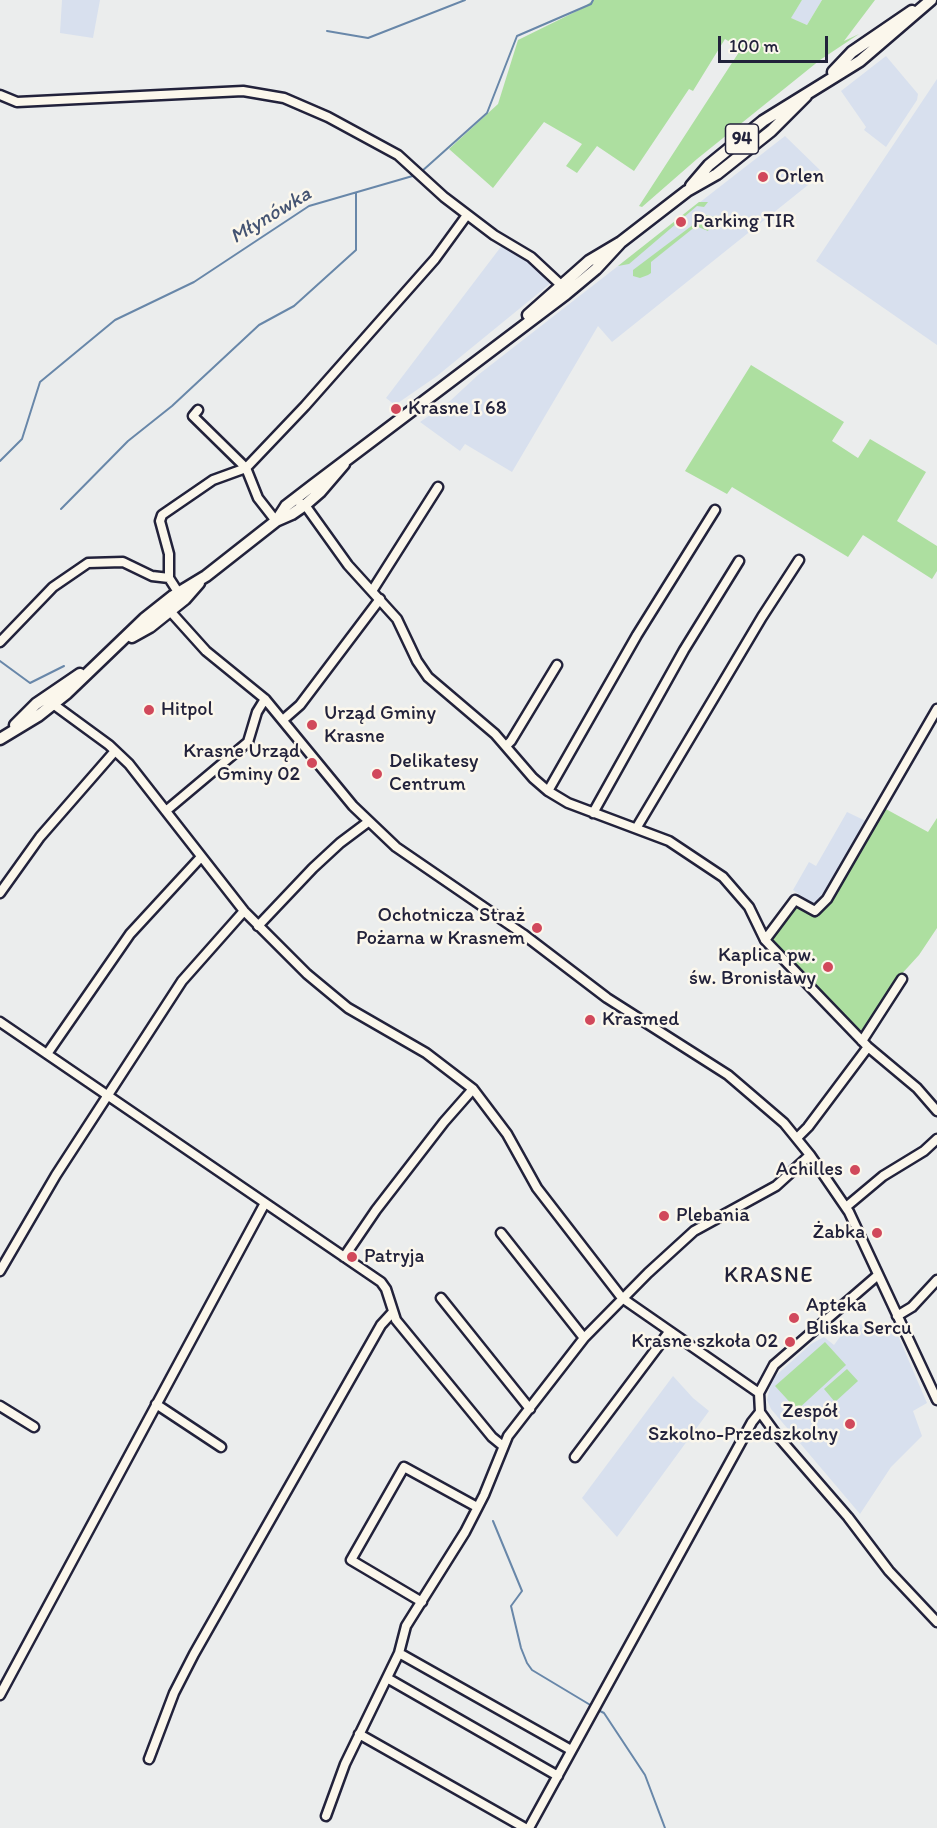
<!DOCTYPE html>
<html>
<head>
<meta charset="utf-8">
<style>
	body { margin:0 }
	#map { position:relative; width:937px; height:1828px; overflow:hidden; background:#ebeded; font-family:Itim,sans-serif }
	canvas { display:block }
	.scale { position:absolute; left:718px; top:36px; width:110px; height:27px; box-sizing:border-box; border:3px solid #22223b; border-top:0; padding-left:8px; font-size:18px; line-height:21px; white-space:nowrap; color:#22223b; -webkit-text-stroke:4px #fbf7ec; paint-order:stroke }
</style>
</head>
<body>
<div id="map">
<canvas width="937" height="1828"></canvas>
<div class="scale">100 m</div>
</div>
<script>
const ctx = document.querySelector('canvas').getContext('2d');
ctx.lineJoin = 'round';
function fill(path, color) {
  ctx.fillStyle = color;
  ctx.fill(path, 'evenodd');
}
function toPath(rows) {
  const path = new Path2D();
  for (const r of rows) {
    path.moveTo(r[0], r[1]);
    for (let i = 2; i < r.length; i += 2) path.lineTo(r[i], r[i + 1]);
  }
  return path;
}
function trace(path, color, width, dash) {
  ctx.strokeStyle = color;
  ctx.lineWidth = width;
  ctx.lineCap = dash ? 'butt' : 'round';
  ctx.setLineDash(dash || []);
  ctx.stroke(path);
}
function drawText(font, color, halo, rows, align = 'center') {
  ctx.font = font + ' Itim,sans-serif';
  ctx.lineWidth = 5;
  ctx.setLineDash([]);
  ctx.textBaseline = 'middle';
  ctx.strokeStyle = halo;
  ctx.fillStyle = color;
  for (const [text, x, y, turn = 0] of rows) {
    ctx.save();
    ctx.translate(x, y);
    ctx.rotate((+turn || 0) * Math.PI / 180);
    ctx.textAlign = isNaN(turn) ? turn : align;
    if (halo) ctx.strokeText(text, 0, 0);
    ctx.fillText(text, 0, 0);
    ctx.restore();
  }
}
fill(toPath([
	[62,0,100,0,93,38,60,33],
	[802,0,822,0,807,25,790,18],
	[886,56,918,94,917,100,886,147,864,130,866,127,841,91],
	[937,79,937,345,816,261],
	[785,136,823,173,612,342,598,326,512,472,465,444,460,451,420,422,450,401,478,375],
	[503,244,557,278,437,376,395,405,386,398],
	[847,812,870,823,830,890,819,903,813,905,793,890,809,862,816,866],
	[846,1322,896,1331,927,1403,913,1411,922,1436,891,1467,860,1514,771,1409,767,1400,772,1379,811,1344,824,1337,834,1345,845,1330],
	[673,1376,693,1398,709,1411,617,1537,582,1498]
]), '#d8e0ee');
fill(toPath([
	[593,0,802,0,791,18,807,25,822,0,875,0,844,41,859,34,820,60,697,159,642,207,639,206,741,49,725,39,693,91,689,89,634,171,597,146,577,173,566,166,582,144,544,122,493,188,449,149,498,104,518,40,583,8],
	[699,202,708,202,704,207,697,206,629,264,618,266],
	[706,215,714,217,708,231,696,226,651,262,651,273,648,275,640,278,633,276,633,270],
	[751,365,844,422,832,441,858,458,870,439,926,472,897,521,937,546,937,571,932,579,863,535,848,557,732,487,727,494,685,471],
	[884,808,928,832,937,818,937,928,919,955,898,978,864,1031,852,1026,772,939,774,932,796,905,813,917,818,917,841,884],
	[825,1342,846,1365,797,1410,775,1386],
	[847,1369,858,1381,835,1402,824,1389]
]), '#addfa0');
trace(toPath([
	[327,31,368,38,465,0],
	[421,172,487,113,517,36,591,4,593,0],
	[0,461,22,439,40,382,115,320,194,282,309,206,416,175],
	[61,509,128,441,172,406,259,325,294,306,356,250,356,193],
	[0,661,30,683,64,666],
	[493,1521,522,1591,511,1606,521,1648,527,1663,532,1670,592,1706],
	[598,1710,604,1713,645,1775,665,1828]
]), '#6887a9', 2);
const minor = toPath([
	[0,95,17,102,243,91,284,98,328,117,398,155,444,197,494,235,531,257,561,285],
	[300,503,305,505,348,565,397,619,417,661,428,677,495,734,533,778,548,791,568,803,669,841,723,877,749,907,765,940,868,1047,917,1088,937,1111],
	[276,521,258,498,246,468,305,406,435,259,467,215],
	[169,578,169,554,160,521,162,515,213,480,246,468,193,416,198,410],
	[372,591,438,487],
	[165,610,170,611,206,651,265,699,353,806,396,847,523,934,607,998,728,1075,784,1123,810,1155,849,1212,937,1400],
	[0,642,53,587,88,563,123,562,152,576,169,578,178,592],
	[48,703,53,704,109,745,129,764,244,911,307,974,348,1008,426,1053,473,1089,507,1134,537,1188,622,1298,759,1393],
	[284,719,300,705,380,599],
	[506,746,511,741,557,665],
	[548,791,637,635,715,510],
	[167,810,248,742,257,712,265,699],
	[593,813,684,650,739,561],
	[637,827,762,617,799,560],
	[0,893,40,837,115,751],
	[258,926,313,868,340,843,368,822],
	[765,940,795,900,815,911,827,899,937,709],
	[0,1022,381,1282,386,1289,396,1320,492,1437,503,1446],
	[862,1041,902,979],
	[47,1054,130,934,201,857],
	[797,1138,808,1127,868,1047],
	[846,1207,883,1176,924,1151,937,1139],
	[501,1233,584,1338],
	[344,1257,376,1210,444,1122,473,1089],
	[0,1271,56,1175,182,981,244,911],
	[878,1275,774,1365,759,1393,760,1412,776,1434,848,1517,889,1571,937,1622],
	[441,1298,530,1409],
	[897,1316,912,1307,937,1280],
	[156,1404,221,1447],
	[0,1406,34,1427],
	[575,1457,669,1332],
	[422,1602,351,1560,404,1467,477,1507],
	[399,1653,571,1750],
	[387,1678,558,1776],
	[0,1695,265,1203],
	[359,1734,525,1828],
	[149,1759,174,1693,194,1654,381,1325,392,1313],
	[326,1816,345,1764,399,1653,406,1626,465,1532,484,1495,508,1436,584,1338,648,1273,694,1231,776,1186,810,1155],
	[529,1828,752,1422,760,1412]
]);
const major = toPath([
	[833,72,852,52,912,11],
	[691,186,709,165,763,121,860,61,931,0],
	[528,315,589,261,621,242,687,191,717,174,771,131,806,96],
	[277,520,286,506,312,486,566,294,596,269,621,242],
	[132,637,150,627,185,599,199,583],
	[15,725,36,704,80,674],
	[0,739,38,716,67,693,144,619,173,596,206,576,276,521,292,514,305,505,320,492,344,464]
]);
trace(minor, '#22223b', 13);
trace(major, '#22223b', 15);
trace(minor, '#fbf7ec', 8);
trace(major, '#fbf7ec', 10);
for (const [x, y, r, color] of [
	[763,177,6,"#d1495b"],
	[681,222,6,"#d1495b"],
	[396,409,6,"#d1495b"],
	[149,710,6,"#d1495b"],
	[312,725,6,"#d1495b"],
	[312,763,6,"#d1495b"],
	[377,774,6,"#d1495b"],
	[537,928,6,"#d1495b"],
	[828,967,6,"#d1495b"],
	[590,1020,6,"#d1495b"],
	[855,1170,6,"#d1495b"],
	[664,1216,6,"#d1495b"],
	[877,1233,6,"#d1495b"],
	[352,1257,6,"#d1495b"],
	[794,1318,6,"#d1495b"],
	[790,1342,6,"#d1495b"],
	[850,1424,6,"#d1495b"]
]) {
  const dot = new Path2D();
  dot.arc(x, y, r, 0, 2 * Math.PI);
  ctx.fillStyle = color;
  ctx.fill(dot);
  trace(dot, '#fbf7ec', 2);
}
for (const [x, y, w] of [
	[742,139,33]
]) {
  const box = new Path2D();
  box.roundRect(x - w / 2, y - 15, w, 30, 4.5);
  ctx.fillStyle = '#fbf7ec';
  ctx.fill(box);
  trace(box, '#22223b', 1.5);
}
drawText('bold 18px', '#22223b', null, [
	["94",742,139]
]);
drawText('20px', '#22223b', '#fbf7ec', [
	["Orlen",775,177],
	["Parking TIR",693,222],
	["Krasne I 68",408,409],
	["Hitpol",161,710],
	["Urząd Gminy",324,714],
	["Krasne",324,737],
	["Krasne Urząd",300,752,"right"],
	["Gminy 02",300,775,"right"],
	["Delikatesy",389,762],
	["Centrum",389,785],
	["Ochotnicza Straż",525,916,"right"],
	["Pożarna w Krasnem",525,939,"right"],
	["Kaplica pw.",816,956,"right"],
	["św. Bronisławy",816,979,"right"],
	["Krasmed",602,1020],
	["Achilles",843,1170,"right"],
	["Plebania",676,1216],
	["Żabka",865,1233,"right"],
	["Patryja",364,1257],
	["Apteka",806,1306],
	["Bliska Sercu",806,1329],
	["Krasne szkoła 02",778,1342,"right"],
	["Zespół",838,1412,"right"],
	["Szkolno-Przedszkolny",838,1435,"right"]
], 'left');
drawText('italic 21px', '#455472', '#fbf7ec', [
	["Młynówka",271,216,-31]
]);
ctx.letterSpacing = '1.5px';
drawText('22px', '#22223b', '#fbf7ec', [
	["KRASNE",769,1276]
]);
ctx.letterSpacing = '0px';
</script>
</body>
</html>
